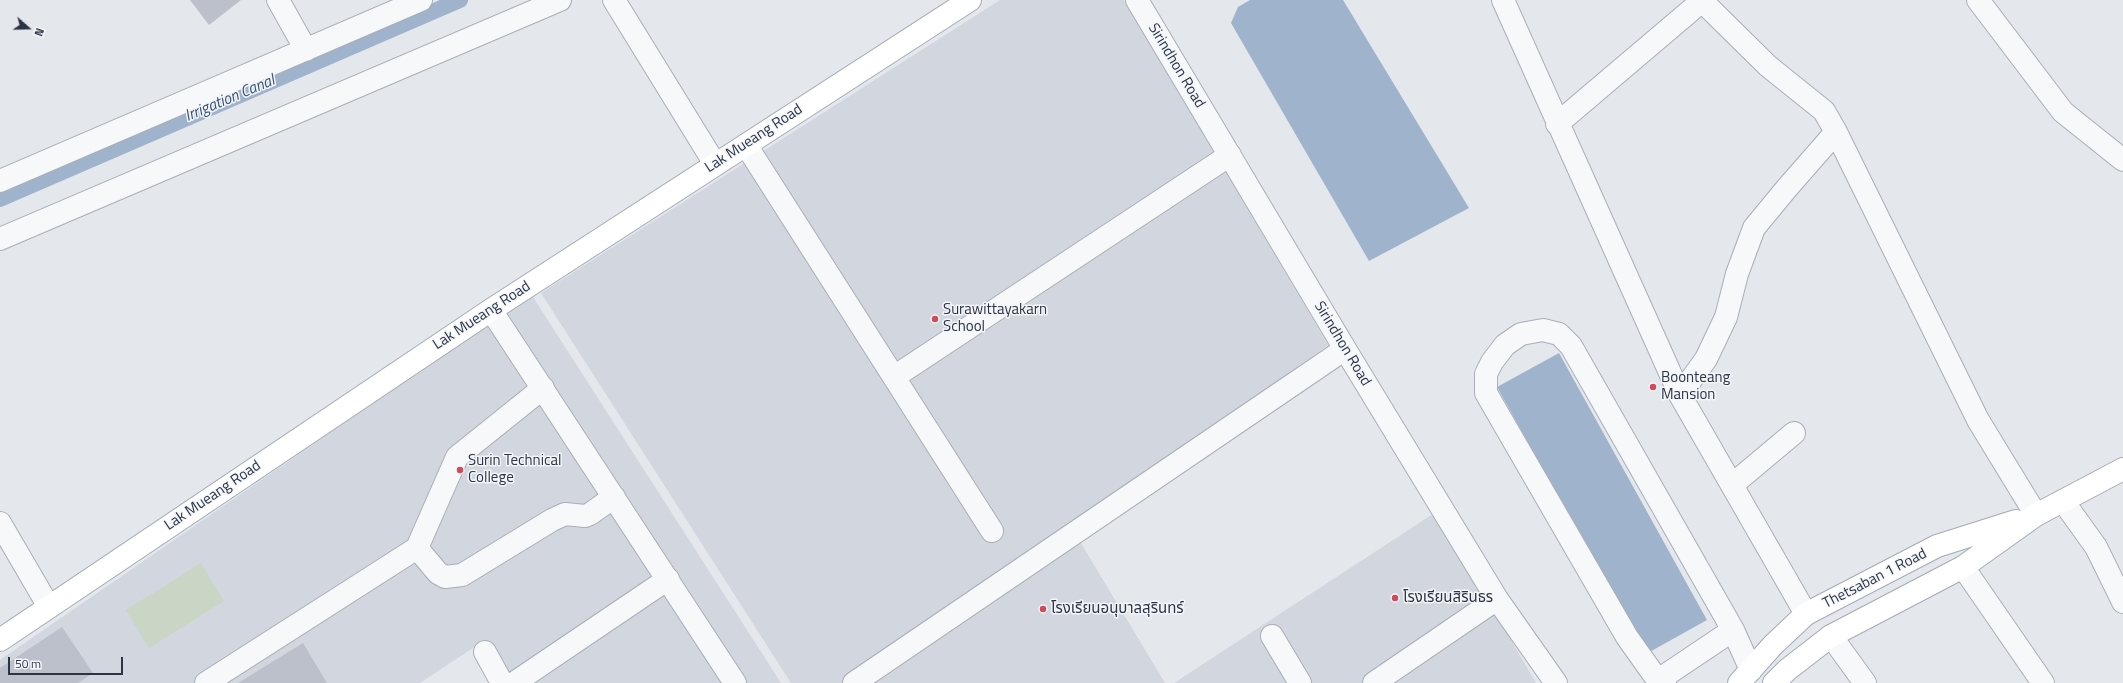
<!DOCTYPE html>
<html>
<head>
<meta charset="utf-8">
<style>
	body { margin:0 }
	#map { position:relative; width:2123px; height:683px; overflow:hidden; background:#e4e7ec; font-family:"Titillium Web",sans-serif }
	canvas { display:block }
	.north { position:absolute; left:8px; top:8px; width:40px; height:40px; -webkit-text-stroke:3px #f4f6f9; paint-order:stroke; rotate:110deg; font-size:11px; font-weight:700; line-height:16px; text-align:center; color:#2b3445 }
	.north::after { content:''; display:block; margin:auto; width:14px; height:18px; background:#2b3445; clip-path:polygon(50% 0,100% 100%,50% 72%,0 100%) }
	.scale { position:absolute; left:8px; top:657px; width:115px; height:18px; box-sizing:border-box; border:2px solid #2b3445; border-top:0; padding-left:5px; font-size:12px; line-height:14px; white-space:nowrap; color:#2b3445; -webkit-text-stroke:3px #f4f6f9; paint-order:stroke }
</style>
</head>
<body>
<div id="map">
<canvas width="2123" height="683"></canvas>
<div class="north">N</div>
<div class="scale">50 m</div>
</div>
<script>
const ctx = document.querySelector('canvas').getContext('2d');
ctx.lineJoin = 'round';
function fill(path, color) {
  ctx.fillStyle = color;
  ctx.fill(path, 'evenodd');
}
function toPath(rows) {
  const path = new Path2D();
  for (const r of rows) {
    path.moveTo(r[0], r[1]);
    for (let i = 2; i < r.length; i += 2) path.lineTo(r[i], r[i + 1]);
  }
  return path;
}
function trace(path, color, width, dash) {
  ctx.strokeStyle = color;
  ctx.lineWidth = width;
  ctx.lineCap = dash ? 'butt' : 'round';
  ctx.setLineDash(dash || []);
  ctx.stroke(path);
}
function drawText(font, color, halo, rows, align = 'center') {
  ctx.font = font + ' "Titillium Web","Noto Sans Thai",sans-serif';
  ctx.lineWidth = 3;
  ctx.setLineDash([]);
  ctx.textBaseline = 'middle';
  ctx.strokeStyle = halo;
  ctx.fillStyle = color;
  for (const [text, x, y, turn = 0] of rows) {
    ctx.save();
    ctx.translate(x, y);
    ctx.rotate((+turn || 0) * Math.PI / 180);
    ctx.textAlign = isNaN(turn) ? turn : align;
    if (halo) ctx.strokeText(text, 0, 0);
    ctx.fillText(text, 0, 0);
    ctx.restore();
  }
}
fill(toPath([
	[1000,0,1124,0,1328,345,852,683,791,683,541,293],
	[531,294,781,683,500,683,476,646,420,683,0,683,0,660],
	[1436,512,1536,683,1174,683],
	[1076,535,1165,683,855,683]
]), '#d2d6de');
fill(toPath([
	[201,563,224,601,149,648,126,610]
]), '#c9d6c5');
fill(toPath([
	[1250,0,1343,0,1469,208,1369,261,1231,23,1238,7],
	[1559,353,1707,620,1646,654,1497,387]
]), '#9fb4cc');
trace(toPath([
	[0,199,460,0]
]), '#9fb4cc', 16);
fill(toPath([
	[190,0,241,0,209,25],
	[62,627,93,673,78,683,0,683,0,668],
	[303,643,327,683,238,683]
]), '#bbc0ca');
const minor = toPath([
	[278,0,306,50],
	[614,0,715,164],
	[1137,0,1345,349,1497,599,1556,683],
	[1503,0,1680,395,1806,614],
	[1978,0,2063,112,2123,160],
	[1702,1,1768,66,1824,111,1836,132,1978,420,2036,515],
	[1557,124,1703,0],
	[746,145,992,531],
	[0,181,421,0],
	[0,239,560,0],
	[491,310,735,683],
	[894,377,1230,155],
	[1680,395,1706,359,1726,317,1737,274,1754,228,1787,188,1836,132],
	[1732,485,1794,433],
	[2063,501,2096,547,2123,602],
	[0,523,49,607],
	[417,548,438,573,445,577,462,575,552,520,565,514,585,516,590,514,614,497],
	[1963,567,2043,683],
	[1272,636,1300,683],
	[1831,636,1865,683],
	[485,652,502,683],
	[1660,679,1733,630],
	[206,683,417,548,457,457,543,388],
	[514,683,668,579],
	[854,683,1345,349],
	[1374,683,1497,599],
	[1665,683,1654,675,1627,637,1486,393,1486,374,1492,362,1505,345,1521,334,1543,330,1559,334,1571,346,1733,630,1751,670]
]);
const major = toPath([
	[0,640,491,310,970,0],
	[1739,683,1773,645,1806,614,1937,546,2016,521],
	[1774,683,1787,670,1831,636,1963,567,2036,515,2123,469]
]);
trace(minor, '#a9aeb7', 24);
trace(major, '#a3abb8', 24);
trace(minor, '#f7f8fa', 22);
trace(major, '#fff', 22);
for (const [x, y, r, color] of [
	[935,319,4,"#d1495b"],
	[1653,387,4,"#d1495b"],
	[460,470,4,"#d1495b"],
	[1395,598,4,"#d1495b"],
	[1043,609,4,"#d1495b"]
]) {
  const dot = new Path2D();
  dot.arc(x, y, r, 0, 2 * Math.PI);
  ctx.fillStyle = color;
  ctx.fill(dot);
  trace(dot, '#f4f6f9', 1.5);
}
drawText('15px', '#2b3445', '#f4f6f9', [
	["Sirindhon Road",1176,66,59],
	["Lak Mueang Road",754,139,-33],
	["Lak Mueang Road",482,316,-33],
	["Sirindhon Road",1342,344,59],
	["Lak Mueang Road",213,496,-34],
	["Thetsaban 1 Road",1875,579,-27]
]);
drawText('15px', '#2b3445', '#f4f6f9', [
	["Surawittayakarn",943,310],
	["School",943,327],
	["Boonteang",1661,378],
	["Mansion",1661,395],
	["Surin Technical",468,461],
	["College",468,478],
	["โรงเรียนสิรินธร",1403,598],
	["โรงเรียนอนุบาลสุรินทร์",1051,609]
], 'left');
drawText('italic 16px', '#34527a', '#f4f6f9', [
	["Irrigation Canal",230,99,-23]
]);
</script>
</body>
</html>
